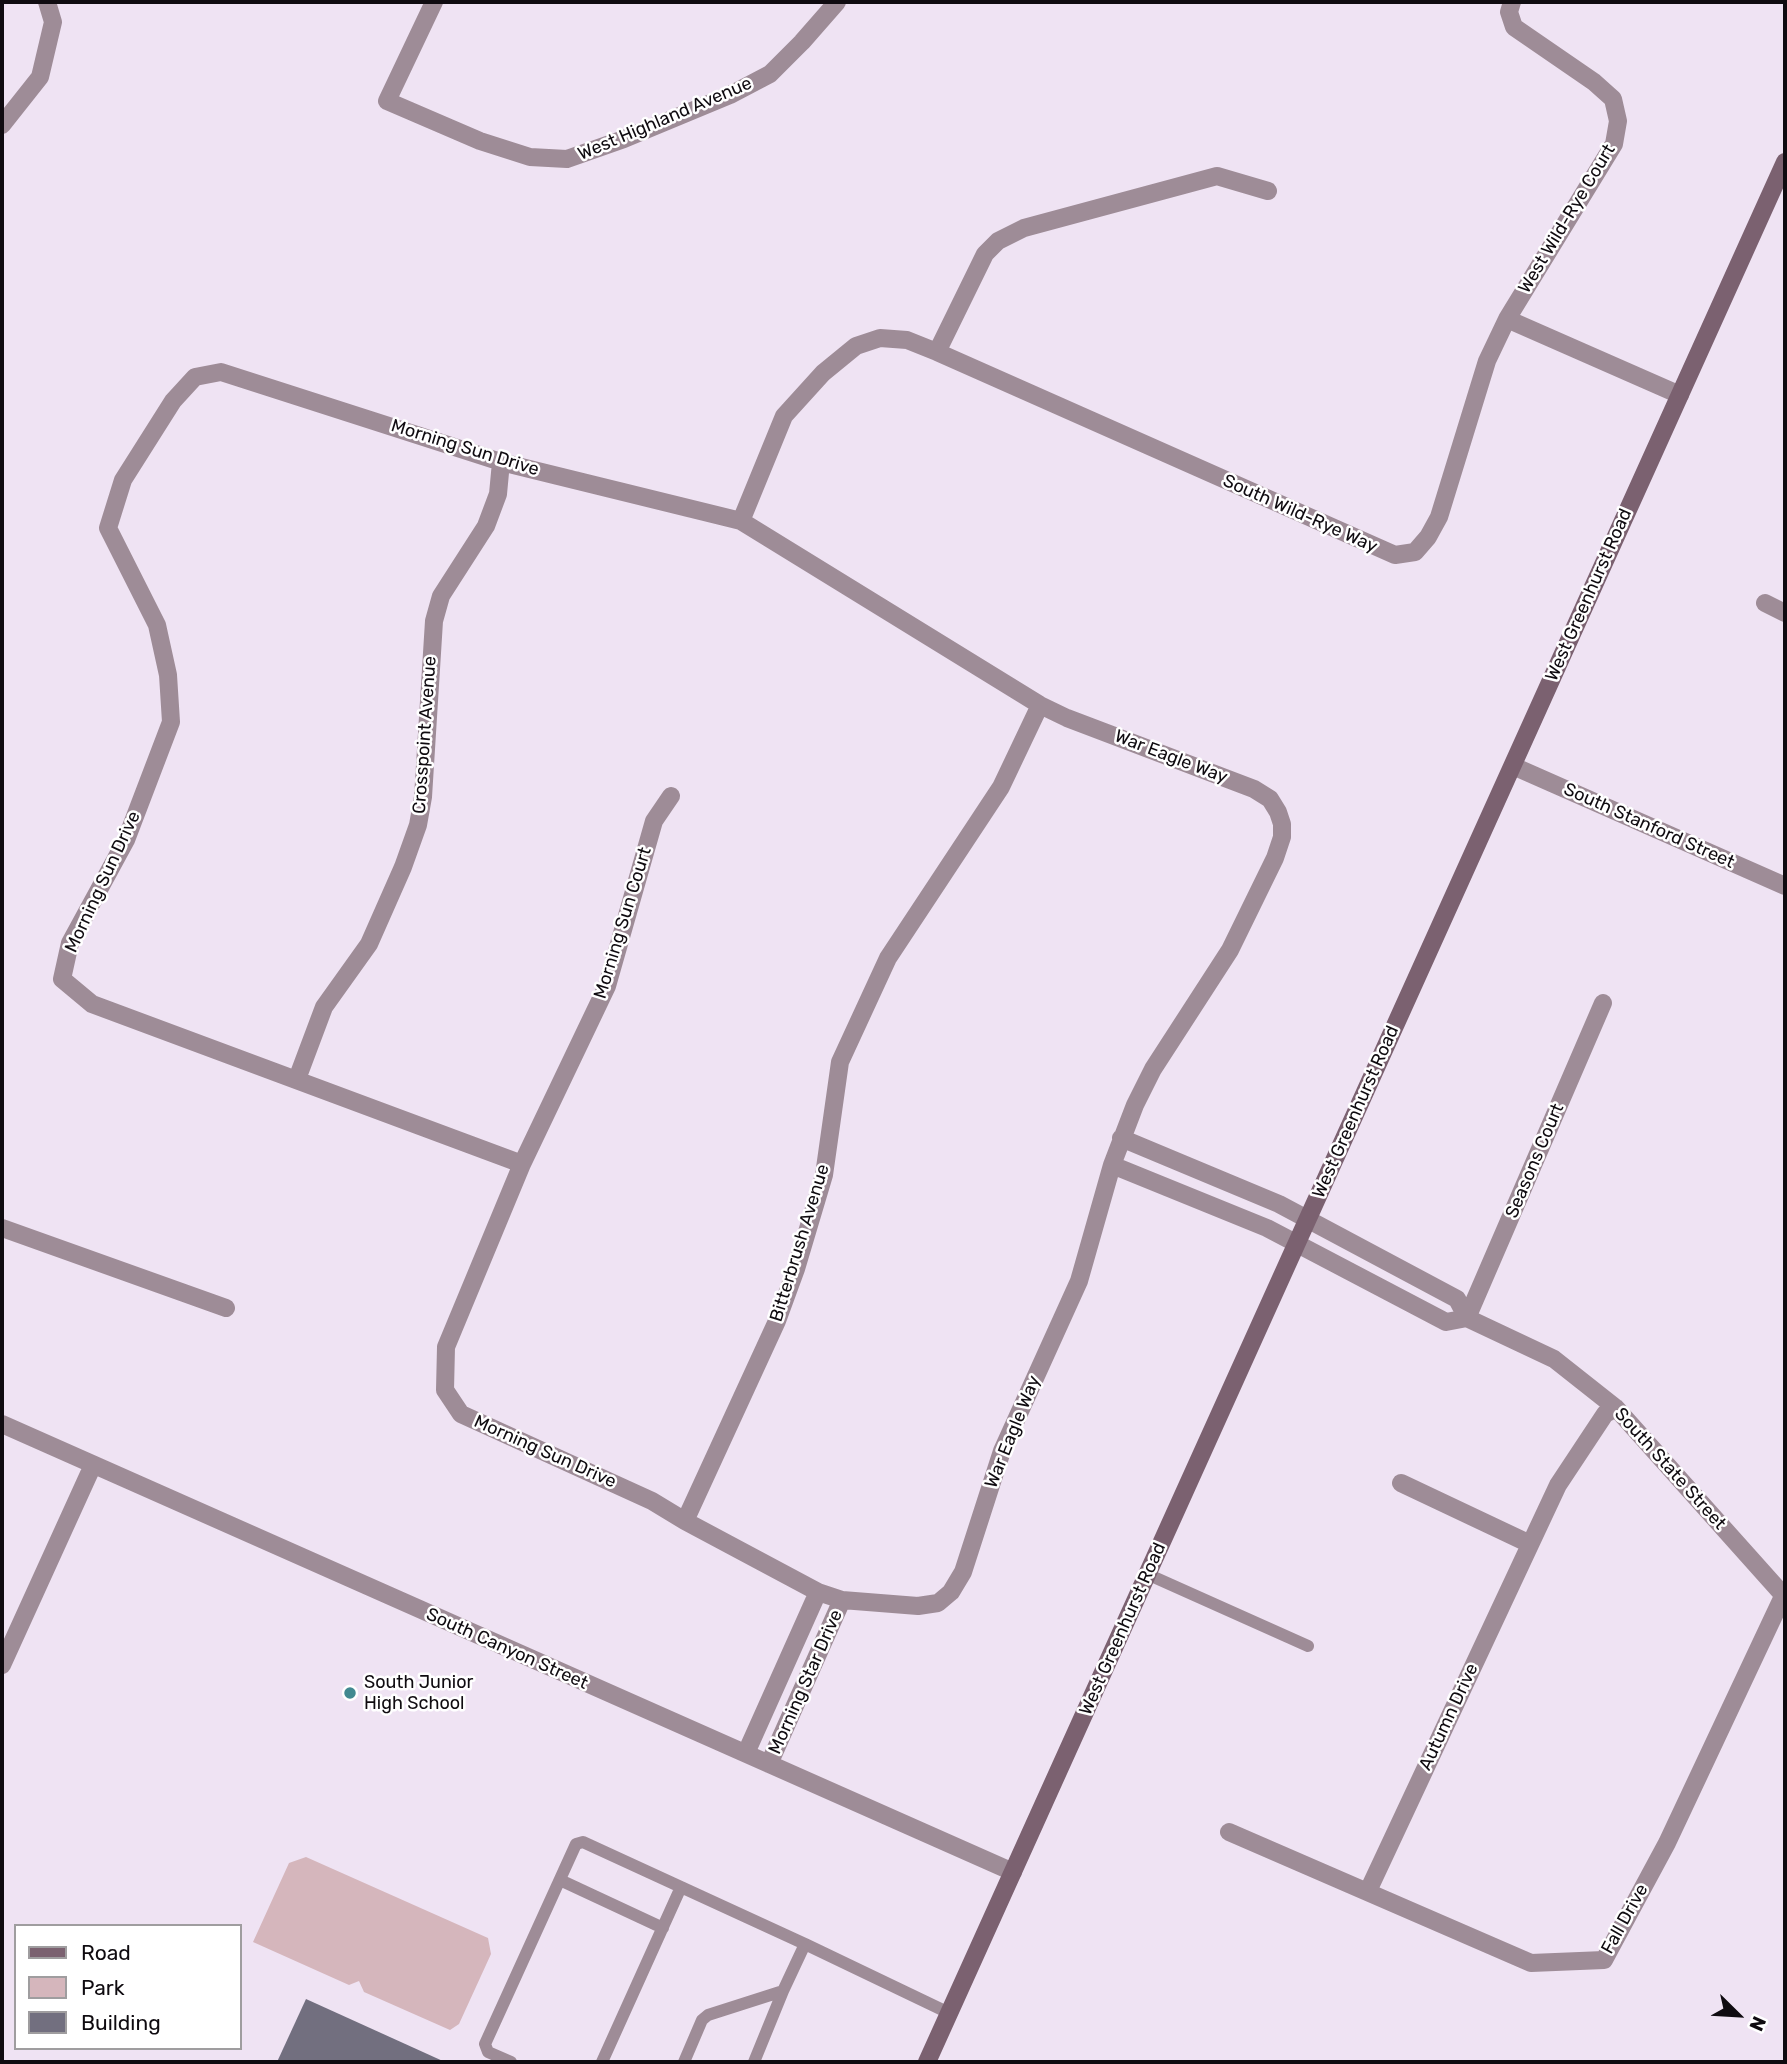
<!DOCTYPE html>
<html>
<head>
<meta charset="utf-8">
<style>
	body { margin:0 }
	#map { position:relative; width:1787px; height:2064px; overflow:hidden; background:#efe3f3; font-family:Rubik,sans-serif }
	canvas { display:block }
	.frame { position:absolute; inset:0; border:4px solid #0f0b10; pointer-events:none }
	.legend { position:absolute; left:14px; top:1924px; width:228px; height:126px; box-sizing:border-box; background:#fff; border:2px solid #9f9d9f; margin:0; padding:9px 12px; list-style:none; font-size:21px; color:#0f0b10 }
	.legend li { display:flex; align-items:center; gap:14px; height:35px }
	.legend b { width:35px; border:2px solid #9f9d9f }
	.north { position:absolute; left:1703px; top:1980px; width:70px; height:70px; -webkit-text-stroke:5px #fff; paint-order:stroke; rotate:114deg; font-size:19px; font-weight:700; line-height:28px; text-align:center; color:#0f0b10 }
	.north::after { content:''; display:block; margin:auto; width:24px; height:32px; background:#0f0b10; clip-path:polygon(50% 0,100% 100%,50% 72%,0 100%) }
</style>
</head>
<body>
<div id="map">
<canvas width="1787" height="2064"></canvas>
<div class="frame"></div>
<ul class="legend">
<li><b style="height:9px;background:#7b6170"></b>Road</li>
<li><b style="height:19px;background:#d5b6bc"></b>Park</li>
<li><b style="height:19px;background:#726f7f"></b>Building</li>
</ul>
<div class="north">N</div>
</div>
<script>
const ctx = document.querySelector('canvas').getContext('2d');
ctx.lineJoin = 'round';
function fill(path, color) {
  ctx.fillStyle = color;
  ctx.fill(path, 'evenodd');
}
function toPath(rows) {
  const path = new Path2D();
  for (const r of rows) {
    path.moveTo(r[0], r[1]);
    for (let i = 2; i < r.length; i += 2) path.lineTo(r[i], r[i + 1]);
  }
  return path;
}
function trace(path, color, width, dash) {
  ctx.strokeStyle = color;
  ctx.lineWidth = width;
  ctx.lineCap = dash ? 'butt' : 'round';
  ctx.setLineDash(dash || []);
  ctx.stroke(path);
}
function drawText(font, color, halo, rows, align = 'center') {
  ctx.font = font + ' Rubik,sans-serif';
  ctx.lineWidth = 5;
  ctx.setLineDash([]);
  ctx.textBaseline = 'middle';
  ctx.strokeStyle = halo;
  ctx.fillStyle = color;
  for (const [text, x, y, turn = 0] of rows) {
    ctx.save();
    ctx.translate(x, y);
    ctx.rotate((+turn || 0) * Math.PI / 180);
    ctx.textAlign = isNaN(turn) ? turn : align;
    if (halo) ctx.strokeText(text, 0, 0);
    ctx.fillText(text, 0, 0);
    ctx.restore();
  }
}
fill(toPath([
	[306,1857,488,1938,491,1954,459,2024,450,2030,364,1992,359,1981,349,1985,253,1942,289,1863]
]), '#d5b6bc');
fill(toPath([
	[306,1999,445,2062,277,2062]
]), '#726f7f');
trace(toPath([
	[1147,1574,1308,1646],
	[560,1880,663,1928],
	[511,2062,488,2052,485,2044,576,1844,583,1842,805,1944],
	[602,2062,681,1887],
	[684,2062,702,2020,708,2015,783,1991],
	[754,2062,783,1991,805,1944,949,2013]
]), '#9e8c97', 12);
trace(toPath([
	[434,2,387,101,480,141,530,157,567,159,624,139,730,95,770,74,802,42,837,2],
	[2,125,40,77,53,22,47,2],
	[1507,319,1614,144,1618,121,1613,99,1594,82,1514,27,1509,12,1512,2],
	[937,352,985,254,998,241,1024,228,1217,176,1268,191],
	[741,521,1040,705,1067,718,1254,789,1270,799,1278,812,1282,824,1282,837,1275,858,1230,950,1153,1069,1135,1105,1112,1165,1079,1281,1002,1451,963,1572,951,1592,938,1603,918,1606,842,1600,818,1592,685,1521,652,1501,461,1414,445,1390,446,1347,522,1164,92,1004,62,979,70,943,126,840,171,722,168,675,157,625,108,528,123,480,173,401,195,377,221,372,501,462,741,521,784,416,823,373,856,346,880,338,907,340,937,352,1395,555,1415,552,1428,537,1439,517,1487,361,1507,319,1680,395],
	[1765,603,1785,613],
	[1513,766,1785,886],
	[297,1079,324,1007,369,944,403,867,418,825,423,797,434,621,441,596,486,526,498,494,501,462],
	[1121,1138,1279,1204,1457,1299,1467,1318,1554,1359,1616,1408,1785,1597],
	[522,1164,607,986,654,821,671,796],
	[1112,1165,1267,1228,1446,1322,1467,1318],
	[2,1228,226,1308],
	[1467,1318,1603,1003],
	[2,1424,1013,1872],
	[1401,1483,1530,1544],
	[685,1521,777,1321,796,1269,824,1175,840,1062,888,958,1001,787,1040,705],
	[2,1665,93,1465],
	[746,1753,818,1592],
	[769,1764,842,1600],
	[1229,1832,1531,1963,1604,1960,1667,1843,1785,1592],
	[1368,1891,1558,1485,1605,1414,1616,1408]
]), '#9e8c97', 18);
trace(toPath([
	[927,2062,1785,162]
]), '#7b6170', 18);
for (const [x, y, r, color] of [
	[350,1693,7,"#418990"]
]) {
  const dot = new Path2D();
  dot.arc(x, y, r, 0, 2 * Math.PI);
  ctx.fillStyle = color;
  ctx.fill(dot);
  trace(dot, '#fff', 2.5);
}
drawText('18px', '#0f0b10', '#fff', [
	["West Highland Avenue",665,119,-23],
	["West Wild-Rye Court",1567,219,-59],
	["Morning Sun Drive",465,448,17],
	["South Wild-Rye Way",1300,514,24],
	["West Greenhurst Road",1589,595,-66],
	["Crosspoint Avenue",425,735,-86],
	["War Eagle Way",1171,757,21],
	["South Stanford Street",1649,826,24],
	["Morning Sun Drive",103,882,-65],
	["Morning Sun Court",623,923,-73],
	["West Greenhurst Road",1356,1112,-66],
	["Seasons Court",1535,1161,-67],
	["Bitterbrush Avenue",800,1243,-73],
	["War Eagle Way",1013,1432,-68],
	["Morning Sun Drive",545,1452,24],
	["South State Street",1670,1469,48],
	["West Greenhurst Road",1123,1629,-66],
	["South Canyon Street",507,1649,24],
	["Morning Star Drive",806,1682,-66],
	["Autumn Drive",1449,1717,-65],
	["Fall Drive",1625,1919,-61]
]);
drawText('18px', '#0f0b10', '#fff', [
	["South Junior",364,1683],
	["High School",364,1704]
], 'left');
</script>
</body>
</html>
